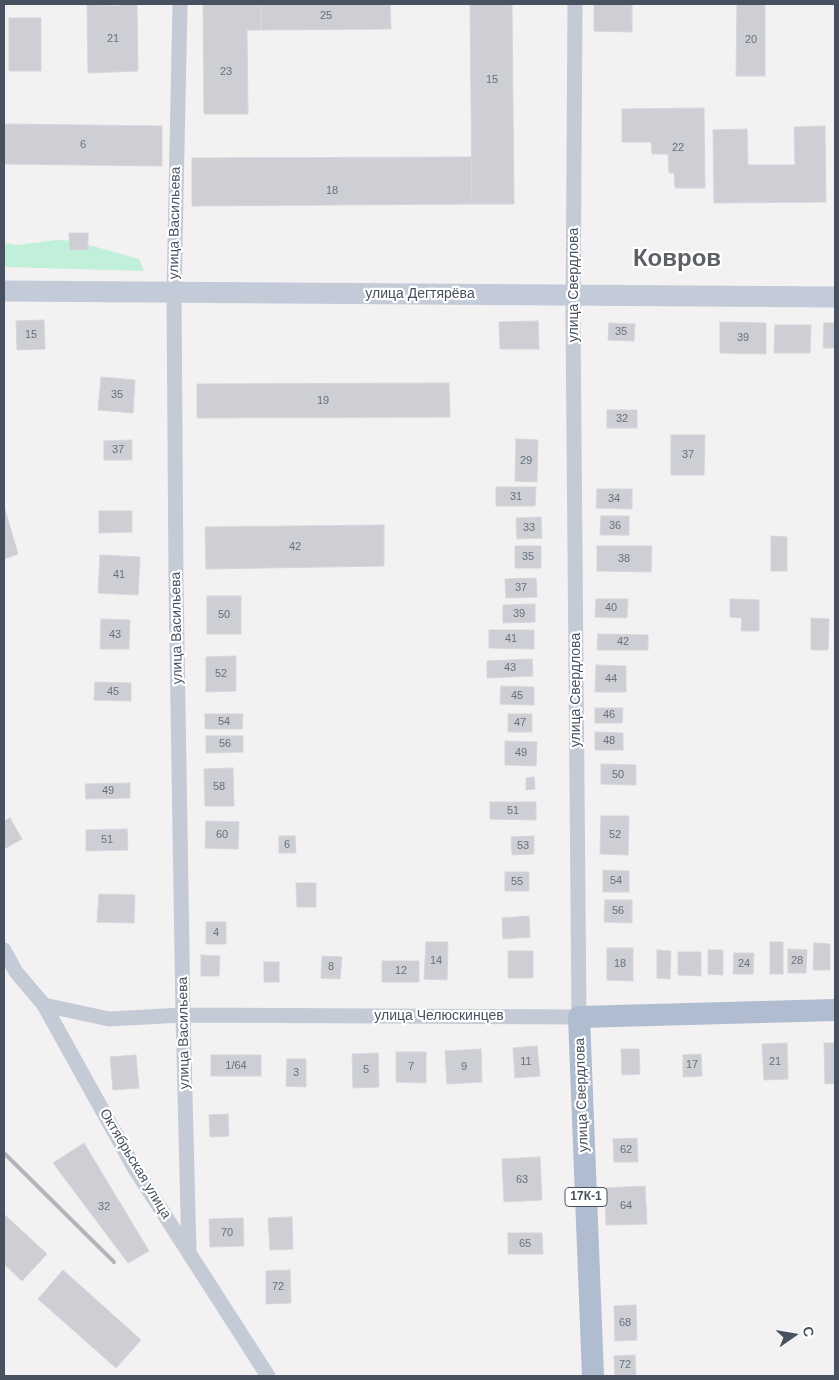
<!DOCTYPE html>
<html>
<head>
<meta charset="utf-8">
<style>
	body { margin:0 }
	#map { position:relative; width:839px; height:1380px; overflow:hidden; background:#f3f1f1; font-family:Helvetica,sans-serif }
	canvas { display:block }
	.frame { position:absolute; inset:0; border:5px solid #48515f; pointer-events:none }
	.north { position:absolute; left:769px; top:1310px; width:50px; height:50px; -webkit-text-stroke:4px #fff; paint-order:stroke; rotate:77deg; font-size:14px; font-weight:700; line-height:20px; text-align:center; color:#48515f }
	.north::after { content:''; display:block; margin:auto; width:18px; height:22px; background:#48515f; clip-path:polygon(50% 0,100% 100%,50% 72%,0 100%) }
</style>
</head>
<body>
<div id="map">
<canvas width="839" height="1380"></canvas>
<div class="frame"></div>
<div class="north">С</div>
</div>
<script>
const ctx = document.querySelector('canvas').getContext('2d');
ctx.lineJoin = 'round';
function fill(path, color) {
  ctx.fillStyle = color;
  ctx.fill(path, 'evenodd');
}
function toPath(rows) {
  const path = new Path2D();
  for (const r of rows) {
    path.moveTo(r[0], r[1]);
    for (let i = 2; i < r.length; i += 2) path.lineTo(r[i], r[i + 1]);
  }
  return path;
}
function trace(path, color, width, dash) {
  ctx.strokeStyle = color;
  ctx.lineWidth = width;
  ctx.lineCap = dash ? 'butt' : 'round';
  ctx.setLineDash(dash || []);
  ctx.stroke(path);
}
function drawText(font, color, halo, rows, align = 'center') {
  ctx.font = font + ' Helvetica,sans-serif';
  ctx.lineWidth = 4.5;
  ctx.setLineDash([]);
  ctx.textBaseline = 'middle';
  ctx.strokeStyle = halo;
  ctx.fillStyle = color;
  for (const [text, x, y, turn = 0] of rows) {
    ctx.save();
    ctx.translate(x, y);
    ctx.rotate((+turn || 0) * Math.PI / 180);
    ctx.textAlign = isNaN(turn) ? turn : align;
    if (halo) ctx.strokeText(text, 0, 0);
    ctx.fillText(text, 0, 0);
    ctx.restore();
  }
}
fill(toPath([
	[57,240,75,241,139,259,144,271,4,267,4,243,17,245]
]), '#c0f0da');
const building = toPath([
	[87,4,118,6,119,4,137,4,138,71,88,73,87,4],
	[203,4,261,4,261,30,247,30,248,114,204,114,203,4],
	[261,4,390,4,391,29,261,30,261,4],
	[470,4,512,4,514,204,472,204,470,4],
	[594,4,632,4,632,32,594,31,594,4],
	[737,4,765,4,765,76,736,76,737,4],
	[9,18,41,18,41,71,9,71,9,18],
	[704,108,705,188,675,188,674,173,669,173,668,154,652,154,651,142,622,142,622,109,704,108],
	[4,124,162,126,162,166,4,164,4,124],
	[825,126,826,202,714,203,713,130,747,129,748,165,795,165,794,127,825,126],
	[471,157,472,204,192,206,192,158,471,157],
	[69,233,88,233,88,250,70,250,69,233],
	[44,320,45,349,17,350,16,321,44,320],
	[538,321,539,349,500,349,499,322,538,321],
	[720,322,766,323,766,354,720,353,720,322],
	[609,323,635,324,634,341,608,340,609,323],
	[824,323,835,323,835,348,823,348,824,323],
	[775,325,811,325,810,353,774,353,775,325],
	[101,377,135,380,133,413,98,410,101,377],
	[449,383,450,417,197,418,197,384,449,383],
	[607,410,637,410,637,428,607,428,607,410],
	[671,435,705,435,704,475,671,475,671,435],
	[516,439,538,440,537,482,515,481,516,439],
	[132,440,132,460,104,460,104,441,132,440],
	[496,487,536,487,535,506,496,506,496,487],
	[597,489,632,489,632,509,596,508,597,489],
	[4,506,18,554,4,559,4,506],
	[99,511,132,511,132,532,99,533,99,511],
	[601,516,629,516,629,535,600,535,601,516],
	[541,517,542,538,517,539,516,518,541,517],
	[384,525,384,566,206,569,205,527,384,525],
	[771,536,787,537,787,571,771,571,771,536],
	[515,546,541,546,541,568,515,568,515,546],
	[597,546,652,546,651,572,597,571,597,546],
	[100,555,140,557,138,595,98,593,100,555],
	[536,578,537,597,506,598,505,579,536,578],
	[207,596,241,596,241,634,207,634,207,596],
	[596,599,628,599,627,618,595,617,596,599],
	[730,599,759,600,759,631,741,631,742,618,730,617,730,599],
	[535,604,535,622,503,623,503,605,535,604],
	[811,618,829,619,828,650,811,650,811,618],
	[101,619,130,620,129,649,100,649,101,619],
	[489,630,534,630,534,649,489,648,489,630],
	[598,634,648,635,648,650,597,650,598,634],
	[236,656,236,691,206,692,206,657,236,656],
	[532,659,533,676,487,678,487,661,532,659],
	[596,665,626,666,626,692,595,692,596,665],
	[95,682,131,683,131,701,94,700,95,682],
	[501,686,534,687,534,705,500,704,501,686],
	[595,708,623,708,622,723,595,723,595,708],
	[205,714,243,714,242,729,205,729,205,714],
	[508,714,532,714,532,732,508,732,508,714],
	[595,732,623,733,623,750,595,750,595,732],
	[206,736,243,736,243,752,206,753,206,736],
	[505,741,537,742,536,766,505,765,505,741],
	[601,764,636,765,636,785,601,784,601,764],
	[233,768,234,806,205,806,204,769,233,768],
	[534,777,535,789,526,790,526,778,534,777],
	[130,783,130,798,86,799,85,784,130,783],
	[490,802,536,802,536,820,490,819,490,802],
	[601,816,629,816,628,855,600,854,601,816],
	[10,818,22,839,4,849,4,821,10,818],
	[206,821,239,822,238,849,205,848,206,821],
	[127,829,128,850,86,851,86,830,127,829],
	[279,836,295,836,296,853,279,853,279,836],
	[534,836,534,854,512,855,511,837,534,836],
	[603,870,629,871,629,892,603,892,603,870],
	[505,872,529,872,529,891,505,891,505,872],
	[296,883,316,883,316,907,297,907,296,883],
	[99,894,135,895,134,923,97,922,99,894],
	[605,900,632,900,632,923,604,922,605,900],
	[529,916,530,937,503,939,502,918,529,916],
	[206,922,226,922,226,944,206,944,206,922],
	[426,942,448,942,447,980,424,979,426,942],
	[770,942,783,942,783,974,770,974,770,942],
	[814,943,830,944,830,970,813,970,814,943],
	[607,948,633,948,633,981,607,980,607,948],
	[788,949,807,950,806,973,788,973,788,949],
	[657,950,671,951,670,979,657,978,657,950],
	[708,950,723,950,723,975,708,974,708,950],
	[508,951,533,951,533,978,508,978,508,951],
	[678,952,701,952,701,976,678,975,678,952],
	[734,953,754,953,753,974,733,974,734,953],
	[201,955,220,956,219,976,201,976,201,955],
	[322,956,342,957,340,979,321,978,322,956],
	[382,961,419,961,419,982,382,982,382,961],
	[264,962,279,962,279,982,264,982,264,962],
	[787,1043,788,1079,764,1080,762,1044,787,1043],
	[824,1043,835,1043,835,1083,825,1084,824,1043],
	[537,1046,540,1076,515,1078,513,1048,537,1046],
	[481,1049,482,1082,447,1084,445,1051,481,1049],
	[621,1049,639,1049,640,1074,622,1075,621,1049],
	[396,1052,426,1052,426,1083,396,1082,396,1052],
	[378,1053,379,1087,353,1088,352,1054,378,1053],
	[701,1054,702,1076,683,1077,683,1055,701,1054],
	[136,1055,139,1088,113,1090,110,1057,136,1055],
	[211,1055,261,1055,261,1076,211,1076,211,1055],
	[287,1059,306,1059,306,1087,286,1086,287,1059],
	[228,1114,229,1136,210,1137,209,1115,228,1114],
	[637,1138,638,1162,614,1162,613,1139,637,1138],
	[84,1143,149,1251,128,1263,53,1163,84,1143],
	[540,1157,542,1200,504,1202,502,1159,540,1157],
	[645,1186,647,1224,606,1225,605,1188,645,1186],
	[4,1214,47,1254,22,1281,4,1264,4,1214],
	[292,1217,293,1249,270,1250,268,1218,292,1217],
	[243,1218,244,1246,210,1247,209,1219,243,1218],
	[508,1233,542,1233,543,1254,508,1254,508,1233],
	[63,1270,141,1340,116,1368,38,1299,63,1270],
	[290,1270,291,1303,266,1304,266,1271,290,1270],
	[636,1305,637,1340,615,1341,614,1306,636,1305],
	[635,1355,636,1375,615,1376,614,1356,635,1355]
]);
fill(building, '#cdcfd5');
trace(building, '#d5d6dc', 1);
trace(toPath([
	[180,4,174,292,176,583,183,1015,189,1252],
	[4,950,16,972,44,1005,135,1169,268,1376],
	[44,1005,109,1019,183,1015,579,1017,573,320,575,4]
]), '#c4cbd6', 15);
trace(toPath([
	[4,291,835,297]
]), '#c3cbd9', 21);
trace(toPath([
	[593,1376,579,1017,835,1010]
]), '#b0bcd0', 22);
trace(toPath([
	[4,1153,114,1262]
]), '#b3b5bb', 4);
drawText('11px', '#69707c', null, [
	["25",326,16],
	["21",113,39],
	["20",751,40],
	["23",226,72],
	["15",492,80],
	["6",83,145],
	["22",678,148],
	["18",332,191],
	["35",621,332],
	["15",31,335],
	["39",743,338],
	["35",117,395],
	["19",323,401],
	["32",622,419],
	["37",118,450],
	["37",688,455],
	["29",526,461],
	["31",516,497],
	["34",614,499],
	["36",615,526],
	["33",529,528],
	["42",295,547],
	["35",528,557],
	["38",624,559],
	["41",119,575],
	["37",521,588],
	["40",611,608],
	["39",519,614],
	["50",224,615],
	["43",115,635],
	["41",511,639],
	["42",623,642],
	["43",510,668],
	["52",221,674],
	["44",611,679],
	["45",113,692],
	["45",517,696],
	["46",609,715],
	["54",224,722],
	["47",520,723],
	["48",609,741],
	["56",225,744],
	["49",521,753],
	["50",618,775],
	["58",219,787],
	["49",108,791],
	["51",513,811],
	["60",222,835],
	["52",615,835],
	["51",107,840],
	["6",287,845],
	["53",523,846],
	["54",616,881],
	["55",517,882],
	["56",618,911],
	["4",216,933],
	["14",436,961],
	["28",797,961],
	["18",620,964],
	["24",744,964],
	["8",331,967],
	["12",401,971],
	["11",526,1062],
	["21",775,1062],
	["17",692,1065],
	["1/64",236,1066],
	["7",411,1067],
	["9",464,1067],
	["5",366,1070],
	["3",296,1073],
	["62",626,1150],
	["63",522,1180],
	["64",626,1206],
	["32",104,1207],
	["70",227,1233],
	["65",525,1244],
	["72",278,1287],
	["68",625,1323],
	["72",625,1365]
]);
for (const [x, y, w] of [
	[586,1197,42]
]) {
  const box = new Path2D();
  box.roundRect(x - w / 2, y - 9.5, w, 19, 4);
  ctx.fillStyle = '#fff';
  ctx.fill(box);
  trace(box, '#48515f', 1);
}
drawText('bold 12px', '#48515f', null, [
	["17К-1",586,1197]
]);
drawText('14px', '#48515f', '#fff', [
	["улица Васильева",175,223,-89],
	["улица Свердлова",574,285,-90],
	["улица Дегтярёва",420,294],
	["улица Васильева",177,628,-91],
	["улица Свердлова",576,690,-90],
	["улица Челюскинцев",439,1016],
	["улица Васильева",184,1033,-91],
	["улица Свердлова",582,1095,-92],
	["Октябрьская улица",135,1164,59]
]);
drawText('bold 24px', '#5d6066', '#fff', [
	["Ковров",677,259]
]);
</script>
</body>
</html>
